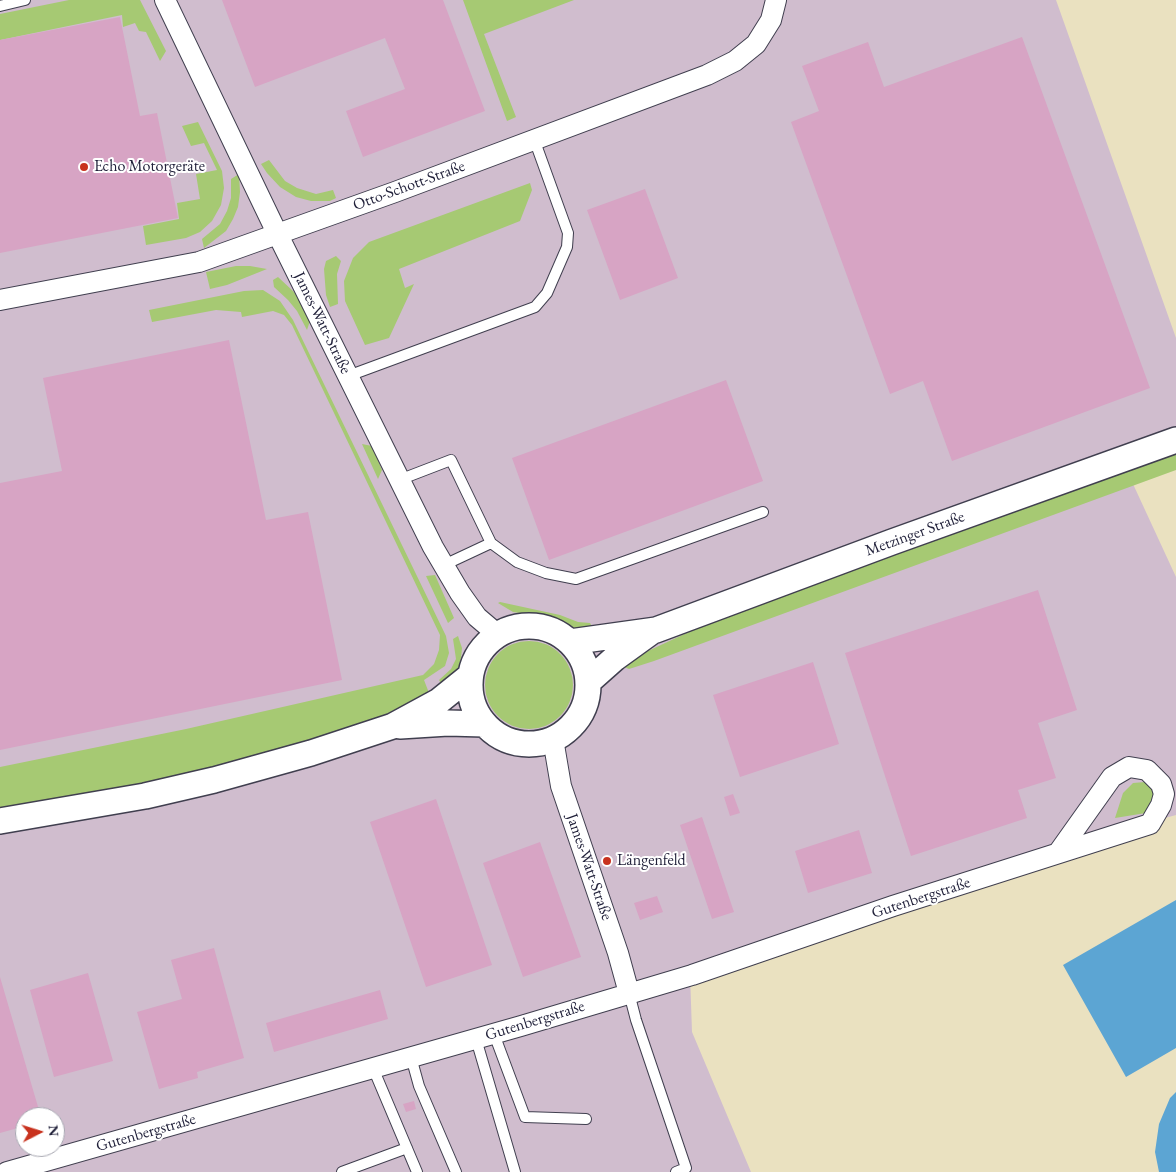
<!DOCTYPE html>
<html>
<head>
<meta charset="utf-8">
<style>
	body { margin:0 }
	#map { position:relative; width:1176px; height:1172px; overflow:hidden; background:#eae1c0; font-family:"EB Garamond",serif }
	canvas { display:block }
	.north { position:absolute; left:15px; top:1107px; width:50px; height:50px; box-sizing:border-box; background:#fff; border:1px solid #a7a7b1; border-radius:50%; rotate:85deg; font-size:14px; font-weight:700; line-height:20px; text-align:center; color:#22223b }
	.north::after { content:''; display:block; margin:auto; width:18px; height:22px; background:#c8321e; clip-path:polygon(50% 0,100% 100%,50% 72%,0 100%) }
</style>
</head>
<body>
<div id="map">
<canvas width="1176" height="1172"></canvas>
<div class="north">N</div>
</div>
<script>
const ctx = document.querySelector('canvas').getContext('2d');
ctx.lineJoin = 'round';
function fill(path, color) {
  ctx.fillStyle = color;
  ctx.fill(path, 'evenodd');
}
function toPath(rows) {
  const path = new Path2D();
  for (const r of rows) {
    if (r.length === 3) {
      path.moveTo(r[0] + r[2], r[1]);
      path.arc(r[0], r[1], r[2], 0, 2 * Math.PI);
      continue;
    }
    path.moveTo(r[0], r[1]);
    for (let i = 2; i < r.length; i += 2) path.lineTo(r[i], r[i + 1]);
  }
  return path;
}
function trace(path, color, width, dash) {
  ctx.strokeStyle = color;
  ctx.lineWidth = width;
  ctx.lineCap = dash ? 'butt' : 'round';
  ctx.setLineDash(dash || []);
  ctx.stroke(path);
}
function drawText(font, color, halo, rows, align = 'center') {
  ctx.font = font + ' "EB Garamond",serif';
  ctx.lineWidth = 4;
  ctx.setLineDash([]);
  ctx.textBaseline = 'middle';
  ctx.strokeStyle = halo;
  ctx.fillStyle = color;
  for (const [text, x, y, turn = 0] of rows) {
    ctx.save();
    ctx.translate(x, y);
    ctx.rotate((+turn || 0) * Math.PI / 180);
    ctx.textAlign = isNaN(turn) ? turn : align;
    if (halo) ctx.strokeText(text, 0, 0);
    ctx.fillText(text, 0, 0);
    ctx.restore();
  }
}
fill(toPath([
	[0,0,1056,0,1176,338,1176,438,1121,458,1176,577,1176,815,1150,822,690,974,692,1032,751,1172,0,1172],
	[25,1117,55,1117,55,1147,25,1147]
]), '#d0bdce');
fill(toPath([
	[69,0,140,0,166,51,160,61,146,32,139,31,135,23,123,27,122,15,0,40,0,14],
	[463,0,574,0,484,34,516,117,507,121],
	[198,122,222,171,224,188,221,205,212,221,200,232,186,238,146,245,143,226,179,219,177,203,200,199,196,174,217,170,204,143,191,146,182,126],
	[269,160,285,181,297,188,316,194,333,190,336,198,330,201,311,201,296,197,280,187,267,173,261,164],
	[239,174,240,192,238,207,233,219,226,231,204,248,202,239,220,224,227,211,231,198,231,179],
	[530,183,532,190,520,221,399,269,405,288,414,284,389,338,365,345,345,301,344,281,353,258,369,242],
	[336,256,341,261,337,274,338,304,330,307,326,295,324,269,326,261],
	[236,266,250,266,267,269,227,285,210,289,206,272],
	[278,277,294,292,303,306,310,321,307,330,297,311,288,300,274,287,273,280],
	[263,290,280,301,293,320,446,636,449,653,445,666,424,680,429,693,362,726,227,768,78,797,0,809,0,767,186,729,423,675,434,664,439,650,440,635,292,325,284,315,273,311,242,317,241,312,216,310,152,322,149,310,244,291],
	[362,444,372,446,382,470,378,479],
	[1176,452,1176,470,654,661,629,669,624,667,648,651,706,624],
	[435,575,454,618,448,623,426,576],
	[500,602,560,615,578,622,590,623,593,628,572,629,552,618,513,612,498,603],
	[458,636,462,648,461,658,458,669,450,679,442,685,439,680,451,669,456,659,453,639],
	[529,685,44],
	[1145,782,1153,788,1156,796,1146,813,1115,818,1123,793,1133,783]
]), '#a6c973');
fill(toPath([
	[1176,900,1176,1048,1126,1077,1063,965],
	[1176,1092,1176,1172,1159,1172,1155,1152,1159,1124,1170,1098]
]), '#5ca5d3');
fill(toPath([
	[222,0,443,0,485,111,363,157,346,111,405,89,385,38,255,87],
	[120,17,140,116,157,113,178,218,0,253,0,40],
	[1022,37,1150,388,952,461,923,381,890,394,791,122,819,111,802,66,868,42,884,87],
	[645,189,678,278,620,300,587,210],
	[229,340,266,520,308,512,342,680,0,750,0,483,62,471,43,378],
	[726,380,763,481,549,560,512,458],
	[1038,590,1077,710,1038,723,1056,778,1018,790,1027,818,911,856,845,653],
	[813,662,839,744,740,777,713,695],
	[733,794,740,813,730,816,724,797],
	[436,799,492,965,426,987,370,822],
	[702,817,734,912,712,919,680,825],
	[859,830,872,873,808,893,795,851],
	[540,842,581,957,523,977,483,863],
	[657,896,663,912,640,920,634,903],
	[214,948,244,1058,197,1072,198,1078,159,1089,137,1012,182,999,171,960],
	[88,973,113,1061,54,1077,30,990],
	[0,977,41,1117,25,1117,25,1126,0,1133],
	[380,990,388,1019,274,1052,266,1023],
	[414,1101,416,1109,406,1112,403,1104]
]), '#d7a4c4');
const service = toPath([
	[0,6,25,0],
	[348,376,535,307,547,293,567,247,568,233,534,139],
	[399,480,451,460,491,543],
	[444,565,491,543,517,562,546,573,576,579,763,512],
	[629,993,636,1020,686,1168,676,1172],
	[494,1034,525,1117,586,1119],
	[476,1039,515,1172],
	[411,1057,419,1086,456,1172],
	[373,1068,417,1172],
	[342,1172,407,1148]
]);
const minor = toPath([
	[165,0,277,233,433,547,460,593,477,617,497,634],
	[0,300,199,262,395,192,707,75,735,61,756,44,771,20,776,0],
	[553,739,561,786,618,953,629,993],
	[7,1172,521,1026,692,975,893,906,1150,824,1161,805,1164,794,1161,784,1147,770,1129,767,1112,777,1058,853]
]);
const tertiary = toPath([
	[529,685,59],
	[570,642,656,630,892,542,1176,440],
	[588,682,615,658,651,632],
	[400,726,448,723,484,724],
	[0,821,145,796,214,780,311,753,393,726,439,701,470,676]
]);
trace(service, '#403f4f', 12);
trace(minor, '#403f4f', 22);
trace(tertiary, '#403f4f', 28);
trace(service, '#fff', 10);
trace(minor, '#fff', 20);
trace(tertiary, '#fff', 25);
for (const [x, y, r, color] of [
	[84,167,5,"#c8321e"],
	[607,861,5,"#c8321e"]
]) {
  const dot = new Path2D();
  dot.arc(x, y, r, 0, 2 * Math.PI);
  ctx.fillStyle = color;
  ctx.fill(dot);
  trace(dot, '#fff', 2);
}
drawText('16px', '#22223b', '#fff', [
	["Echo Motorgeräte",94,167],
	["Längenfeld",617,861]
], 'left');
drawText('16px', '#22223b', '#fff', [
	["Otto-Schott-Straße",409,186,-20],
	["James-Watt-Straße",322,323,64],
	["Metzinger Straße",915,534,-20],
	["James-Watt-Straße",589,867,71],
	["Gutenbergstraße",921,898,-18],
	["Gutenbergstraße",535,1021,-17],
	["Gutenbergstraße",146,1133,-16]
]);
</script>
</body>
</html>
